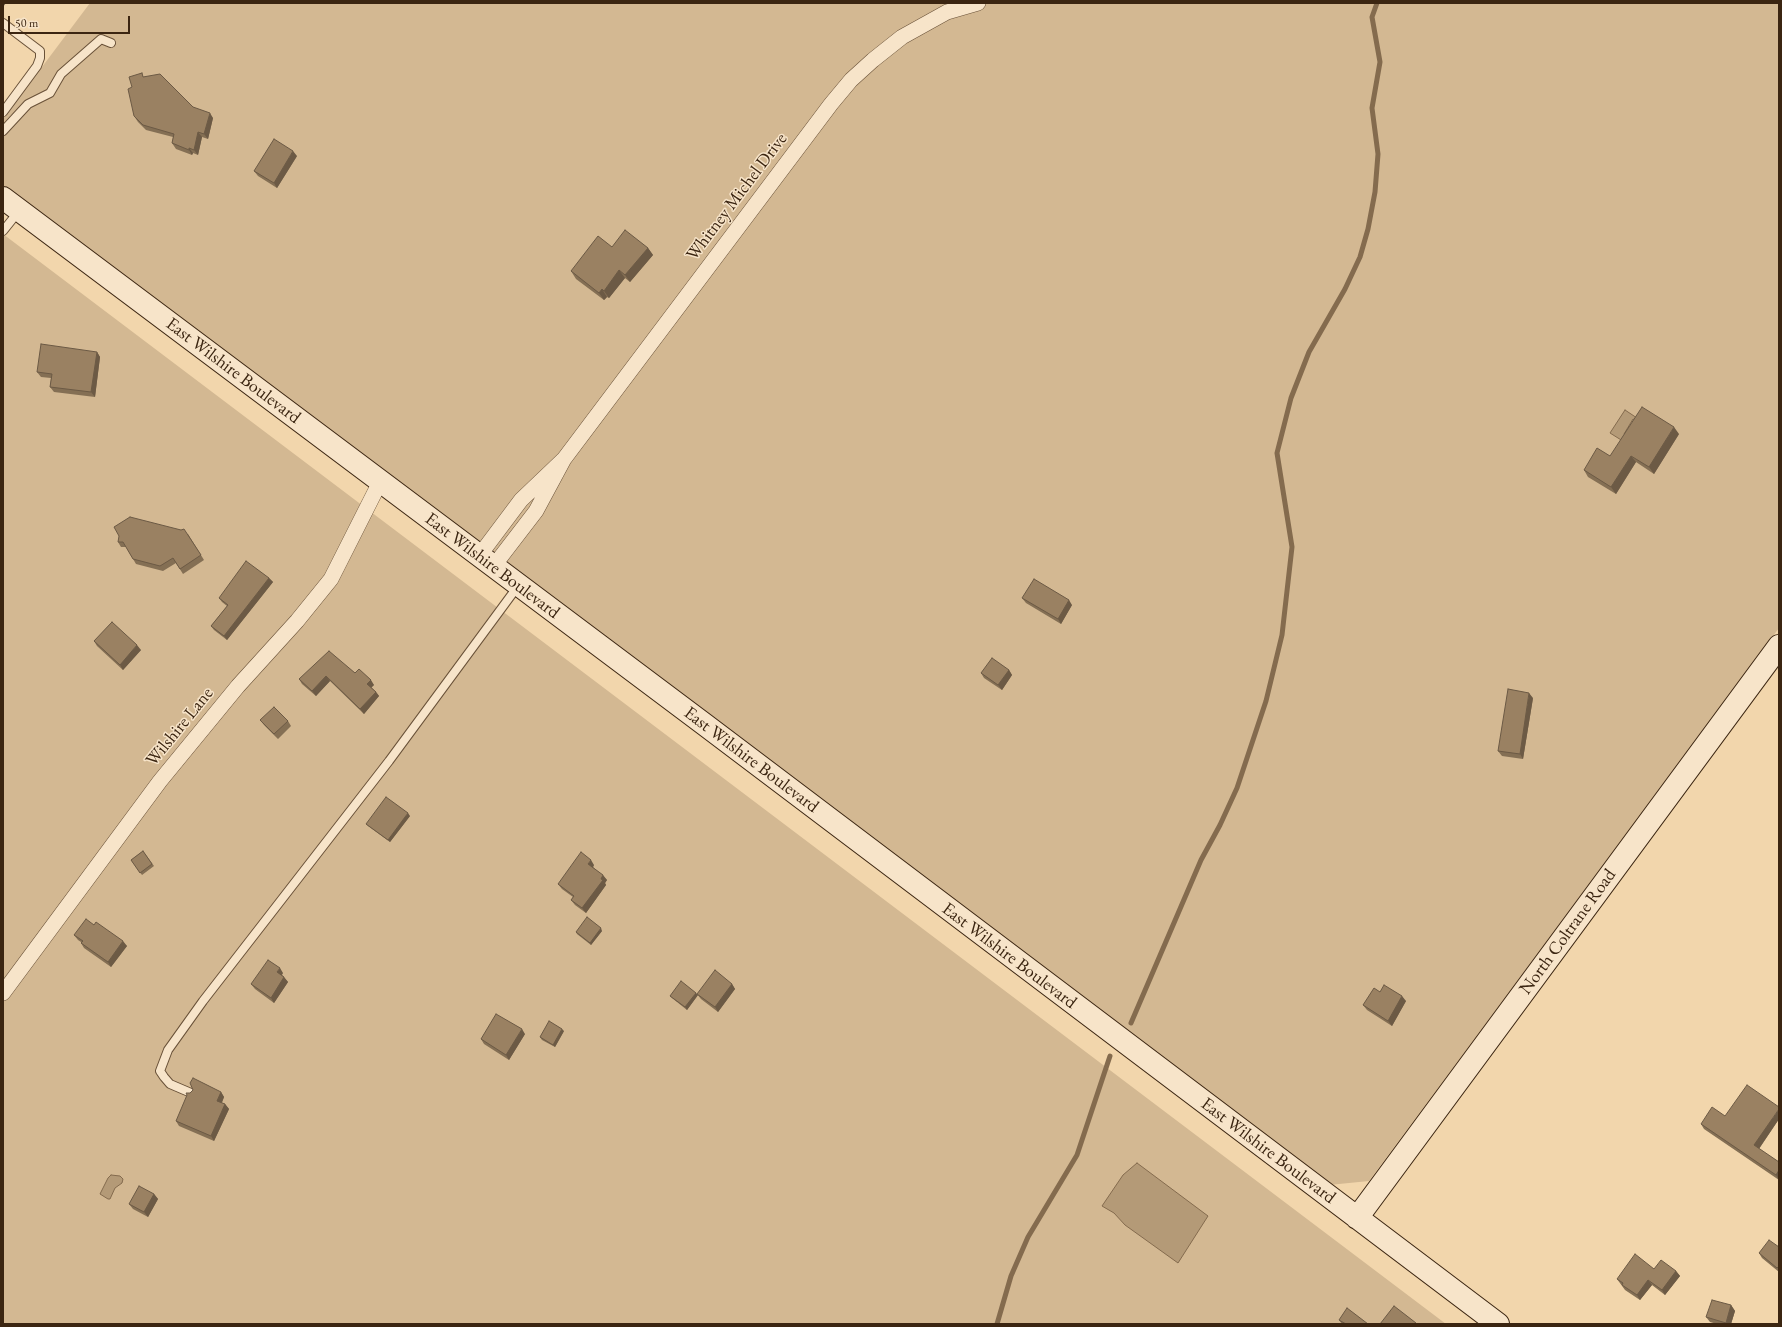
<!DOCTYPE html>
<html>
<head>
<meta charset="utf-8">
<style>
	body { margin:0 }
	#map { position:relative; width:1782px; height:1327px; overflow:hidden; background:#f2d6ac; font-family:"EB Garamond",serif }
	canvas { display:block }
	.frame { position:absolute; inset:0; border:4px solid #3b2511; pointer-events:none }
	.scale { position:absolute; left:8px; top:16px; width:122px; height:18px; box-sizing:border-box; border:2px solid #3b2511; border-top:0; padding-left:5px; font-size:12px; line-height:14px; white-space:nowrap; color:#3b2511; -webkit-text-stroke:3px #f7e4c9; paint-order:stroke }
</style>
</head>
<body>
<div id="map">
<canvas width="1782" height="1327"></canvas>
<div class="frame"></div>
<div class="scale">50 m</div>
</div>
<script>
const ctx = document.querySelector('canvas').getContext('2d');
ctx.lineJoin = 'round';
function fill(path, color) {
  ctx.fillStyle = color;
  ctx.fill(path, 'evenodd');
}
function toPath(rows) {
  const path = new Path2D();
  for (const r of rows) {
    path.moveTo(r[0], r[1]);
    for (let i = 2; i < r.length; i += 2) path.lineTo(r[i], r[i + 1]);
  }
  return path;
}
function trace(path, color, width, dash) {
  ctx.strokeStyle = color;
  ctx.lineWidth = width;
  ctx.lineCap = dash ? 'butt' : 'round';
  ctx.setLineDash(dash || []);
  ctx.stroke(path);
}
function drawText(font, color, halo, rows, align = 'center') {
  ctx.font = font + ' "EB Garamond",serif';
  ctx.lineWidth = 3;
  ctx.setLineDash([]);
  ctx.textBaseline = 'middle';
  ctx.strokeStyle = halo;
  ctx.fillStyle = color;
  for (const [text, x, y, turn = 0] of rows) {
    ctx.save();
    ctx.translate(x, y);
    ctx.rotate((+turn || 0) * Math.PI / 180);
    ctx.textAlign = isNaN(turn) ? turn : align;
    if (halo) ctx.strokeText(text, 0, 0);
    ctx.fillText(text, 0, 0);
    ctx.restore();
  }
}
fill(toPath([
	[90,3,1779,3,1779,628,1369,1181,1329,1185,3,187,3,119],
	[3,234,1446,1324,3,1324]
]), '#d3b892');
const water = toPath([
	[1625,410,1640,420,1638,422,1633,419,1624,434,1629,437,1626,443,1610,433,1625,410],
	[1137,1163,1208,1216,1178,1263,1125,1225,1114,1213,1102,1206,1123,1175,1137,1163],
	[111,1175,120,1176,123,1179,122,1183,115,1188,110,1199,108,1199,100,1194,108,1178,111,1175]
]);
fill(water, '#b49a77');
trace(water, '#846b4e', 1);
trace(toPath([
	[1131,1023,1201,860,1220,825,1237,788,1266,701,1282,635,1292,547,1277,453,1291,398,1309,352,1345,289,1360,257,1368,229,1375,192,1378,154,1372,108,1380,62,1372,17,1377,3],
	[997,1324,1011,1276,1028,1237,1077,1155,1110,1056]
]), '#846b4e', 5);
const lane = toPath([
	[3,23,40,51,40,58,37,66,3,112],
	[3,131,28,104,50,93,61,74,101,39,111,43],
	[3,231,19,211],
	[191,1093,170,1084,164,1077,160,1071,168,1050,203,1001,389,761,518,586]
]);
const street = toPath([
	[564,459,831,104,851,80,873,60,902,37,947,12,978,3],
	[479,556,521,500,564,459,536,511,493,567],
	[3,993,160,781,238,686,297,621,331,579,380,482]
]);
const secondary = toPath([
	[3,198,704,724,1498,1324],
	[1357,1218,1779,646]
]);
trace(lane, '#695138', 10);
trace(street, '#695138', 16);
trace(secondary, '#3b2511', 24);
trace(lane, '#f7e4c9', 8);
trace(street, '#f7e4c9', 15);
trace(secondary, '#f7e4c9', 22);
fill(toPath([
	[145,77,193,107,213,118,208,139,202,137,198,155,193,153,192,155,176,149,172,143,173,137,146,130,138,122,134,116],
	[297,156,277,188,258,176,254,171],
	[612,247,648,248,653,255,630,282,625,278,609,298,607,297,604,300,576,279,571,271],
	[97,352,100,357,95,397,54,392,50,387,51,378,41,377,37,372],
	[1679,434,1654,474,1636,462,1616,494,1588,477,1584,470,1610,456],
	[188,534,204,560,183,574,176,563,163,571,136,564,126,547,121,547,118,542],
	[269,578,273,582,227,640,214,630,211,626,227,606,222,602,219,598],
	[1022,598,1072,605,1061,624,1026,603],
	[94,641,141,650,123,670,97,646],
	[1009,670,1012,675,1002,690,984,678,981,673],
	[355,673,374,685,371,687,376,692,379,696,364,714,330,681,316,696,302,684,299,679],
	[1533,698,1523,759,1502,756,1498,751],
	[260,720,288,721,291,726,278,739,264,725],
	[410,816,390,842,368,826,366,824],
	[143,851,154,866,142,875,131,860],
	[594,865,593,867,607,880,605,883,606,885,586,913,575,905,571,900,573,897,562,889,558,884],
	[94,925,127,946,111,967,84,948,81,943,81,942,78,940,74,935],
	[602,931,591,945,577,934,576,932],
	[283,973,282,975,288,982,274,1003,255,989,251,984],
	[732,984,735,989,718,1012,701,999,697,994],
	[1380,992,1406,1001,1392,1026,1367,1010,1363,1005],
	[698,995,687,1010,672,998,670,996],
	[564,1031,555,1047,542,1040,540,1037],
	[525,1034,509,1060,484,1044,481,1039],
	[221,1092,224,1097,222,1103,225,1104,229,1109,214,1141,179,1126,176,1121],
	[1725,1116,1779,1119,1759,1149,1779,1162,1779,1180,1704,1129,1701,1124],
	[154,1194,158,1199,148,1217,133,1209,129,1204],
	[1779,1247,1779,1272,1762,1258,1759,1253],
	[1654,1269,1676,1271,1680,1276,1665,1295,1652,1285,1640,1300,1625,1290,1617,1279],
	[1731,1305,1735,1311,1731,1324,1717,1324,1710,1322,1706,1317],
	[1339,1320,1368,1324,1342,1324]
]), '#846f54');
fill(toPath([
	[3,3,6,3,3,7],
	[210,113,213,118,208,139,204,134],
	[198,132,202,137,198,155,194,150],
	[189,148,193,153,192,155,189,150],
	[293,151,297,156,277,188,274,183],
	[648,248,653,255,630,282,625,275],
	[619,270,625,278,609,298,604,291],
	[602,289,607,297,604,300,599,293],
	[97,352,100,357,95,397,91,392],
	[1674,427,1679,434,1654,474,1649,467],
	[1631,456,1636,462,1616,494,1611,487],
	[269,578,273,582,227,640,224,636],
	[1069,600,1072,605,1061,624,1058,619],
	[137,645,141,650,123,670,120,665],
	[1009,670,1012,675,1002,690,998,685],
	[326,676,330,681,316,696,312,691],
	[371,680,374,685,371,688,367,684],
	[376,692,379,696,364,714,360,709],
	[1529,693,1533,698,1523,759,1520,754],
	[408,813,410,816,390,842,388,840],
	[591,860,594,865,592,869,588,864],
	[603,875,607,880,605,883,606,885,586,913,582,908],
	[601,928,602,931,591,945,590,943],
	[123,941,127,946,111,967,108,962],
	[280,968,283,973,280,977,277,972],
	[284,977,288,982,274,1003,271,998],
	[732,984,735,989,718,1012,715,1007],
	[696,993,698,995,687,1010,685,1007],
	[1402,996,1406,1001,1392,1026,1388,1021],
	[522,1029,525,1034,509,1060,506,1055],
	[562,1029,564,1031,555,1047,553,1045],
	[221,1092,224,1097,220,1106,217,1101],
	[225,1104,229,1109,214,1141,211,1136],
	[1779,1109,1779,1119,1758,1150,1754,1145],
	[1779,1170,1779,1180,1776,1175],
	[154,1194,158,1199,148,1217,144,1212],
	[1676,1271,1680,1276,1665,1295,1662,1290],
	[1648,1280,1652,1285,1640,1300,1637,1295],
	[1731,1305,1735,1311,1731,1324,1727,1324,1726,1323]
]), '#6c5a45');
const building = toPath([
	[142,73,143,77,160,74,193,107,210,113,204,134,198,132,194,150,189,148,189,150,172,143,174,134,143,125,134,116,128,89,132,87,129,77,142,73],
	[274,139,293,151,274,183,254,171,274,139],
	[625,230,648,248,625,275,619,270,604,291,602,289,599,293,571,271,598,236,612,247,625,230],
	[41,344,97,352,91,392,50,387,52,374,37,372,41,344],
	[1642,407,1674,427,1649,467,1631,456,1611,487,1584,470,1597,448,1610,456,1642,407],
	[130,517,181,530,184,529,201,555,180,569,173,558,160,566,133,559,123,542,118,542,119,536,114,527,130,517],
	[246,561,269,578,224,636,211,626,228,605,219,598,246,561],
	[1034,579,1069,600,1058,619,1022,598,1034,579],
	[112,622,137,645,120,665,94,641,112,622],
	[329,651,355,673,359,669,371,680,367,684,376,692,360,709,326,676,312,691,299,679,329,651],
	[992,658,1009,670,998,685,981,673,992,658],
	[1508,689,1529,693,1520,754,1498,751,1508,689],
	[274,707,288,721,274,734,260,720,274,707],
	[386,797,408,813,388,840,366,824,386,797],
	[143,851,152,864,140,873,131,860,143,851],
	[581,852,591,860,588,864,603,875,601,879,603,880,582,908,571,900,574,896,558,884,581,852],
	[587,917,601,928,590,943,576,932,587,917],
	[86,919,94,925,96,922,123,941,108,962,81,943,83,941,74,935,86,919],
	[268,960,280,968,277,972,284,977,271,998,251,984,268,960],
	[715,970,732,984,715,1007,697,994,715,970],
	[681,981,696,993,685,1007,670,996,681,981],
	[1384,985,1402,996,1388,1021,1363,1005,1374,988,1380,992,1384,985],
	[496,1014,522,1029,506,1055,481,1039,496,1014],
	[549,1021,562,1029,553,1045,540,1037,549,1021],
	[193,1078,221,1092,217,1101,225,1104,211,1136,176,1121,187,1095,186,1093,190,1093,193,1090,190,1083,193,1078],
	[1747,1085,1779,1107,1779,1109,1754,1145,1779,1162,1779,1170,1776,1175,1701,1124,1712,1107,1725,1116,1747,1085],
	[139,1186,154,1194,144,1212,129,1204,139,1186],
	[1769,1240,1779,1247,1779,1266,1777,1268,1759,1253,1769,1240],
	[1635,1254,1654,1269,1661,1260,1676,1271,1662,1290,1648,1280,1637,1295,1622,1285,1623,1283,1617,1279,1635,1254],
	[1712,1300,1731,1305,1726,1323,1706,1317,1712,1300],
	[1394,1306,1416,1323,1415,1324,1380,1324,1394,1306],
	[1347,1308,1368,1324,1346,1324,1339,1320,1347,1308]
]);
fill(building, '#9a8162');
trace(building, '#6c5a45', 1);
drawText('18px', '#3b2511', '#f7e4c9', [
	["Whitney Michel Drive",737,197,-53],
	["East Wilshire Boulevard",233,371,37],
	["East Wilshire Boulevard",492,566,37],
	["Wilshire Lane",180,727,-51],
	["East Wilshire Boulevard",751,760,37],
	["North Coltrane Road",1568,932,-54],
	["East Wilshire Boulevard",1009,956,37],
	["East Wilshire Boulevard",1268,1151,37]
]);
</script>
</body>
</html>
